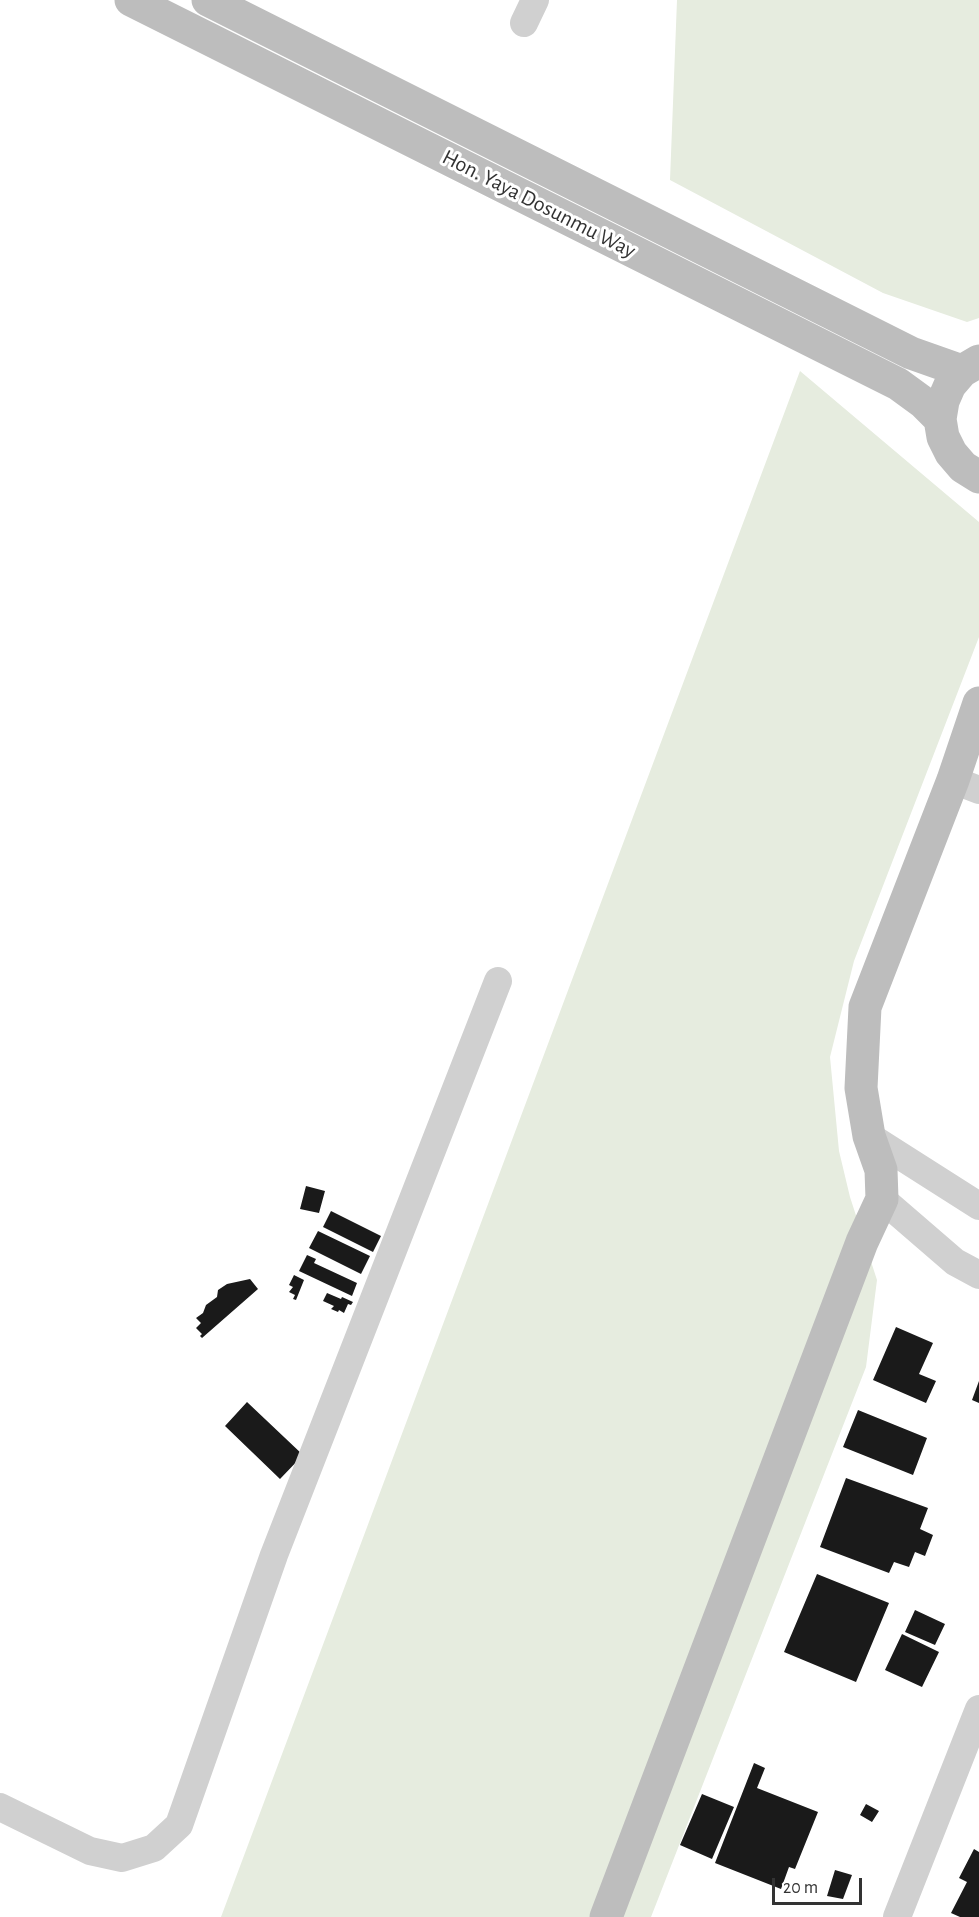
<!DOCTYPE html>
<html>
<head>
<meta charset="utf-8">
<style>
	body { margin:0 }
	#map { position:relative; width:979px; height:1917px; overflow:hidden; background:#fff; font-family:"Alegreya Sans",sans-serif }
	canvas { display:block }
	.scale { position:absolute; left:772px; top:1878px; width:90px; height:27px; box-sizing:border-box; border:3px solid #333; border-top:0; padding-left:8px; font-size:18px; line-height:21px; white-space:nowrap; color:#333; -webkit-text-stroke:4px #fff; paint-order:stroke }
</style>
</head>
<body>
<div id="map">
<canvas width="979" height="1917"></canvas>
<div class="scale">20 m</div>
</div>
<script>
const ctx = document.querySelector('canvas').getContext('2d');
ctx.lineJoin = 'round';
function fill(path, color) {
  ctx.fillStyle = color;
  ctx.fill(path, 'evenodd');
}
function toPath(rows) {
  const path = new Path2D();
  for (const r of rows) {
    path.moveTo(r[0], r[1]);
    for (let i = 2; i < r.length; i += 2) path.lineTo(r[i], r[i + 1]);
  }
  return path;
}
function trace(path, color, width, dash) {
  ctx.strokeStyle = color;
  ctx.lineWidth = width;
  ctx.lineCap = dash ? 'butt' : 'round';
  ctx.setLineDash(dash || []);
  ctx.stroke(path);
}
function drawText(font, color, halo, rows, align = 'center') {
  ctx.font = font + ' "Alegreya Sans",sans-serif';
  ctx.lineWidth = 6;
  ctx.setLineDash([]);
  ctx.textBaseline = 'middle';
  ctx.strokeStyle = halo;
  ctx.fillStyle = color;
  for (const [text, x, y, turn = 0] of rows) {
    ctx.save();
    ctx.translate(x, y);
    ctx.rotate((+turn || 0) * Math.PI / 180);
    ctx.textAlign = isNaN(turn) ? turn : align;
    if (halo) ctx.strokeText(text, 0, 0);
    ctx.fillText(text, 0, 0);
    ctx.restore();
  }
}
fill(toPath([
	[677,0,979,0,979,318,967,322,883,293,670,180],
	[800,371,979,522,979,637,854,961,830,1057,839,1151,850,1197,877,1280,866,1367,651,1917,221,1917]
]), '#e6ecdf');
fill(toPath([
	[306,1186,325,1191,319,1213,300,1209],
	[331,1211,381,1236,373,1252,323,1227],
	[318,1231,370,1256,361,1274,309,1248],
	[307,1255,316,1259,314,1263,357,1283,352,1296,299,1271],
	[294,1275,304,1280,296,1300,293,1299,295,1295,289,1292,293,1287,289,1285],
	[250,1279,258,1289,202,1338,200,1336,202,1334,196,1328,201,1323,196,1318,203,1313,206,1305,217,1297,218,1290,227,1284],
	[327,1293,341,1299,342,1297,353,1302,351,1305,348,1304,344,1313,339,1310,338,1312,331,1309,334,1306,323,1301],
	[896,1327,933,1343,919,1374,936,1381,926,1403,873,1380],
	[979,1381,979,1403,972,1400],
	[247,1402,303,1455,280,1479,225,1426],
	[858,1410,927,1438,913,1475,843,1447],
	[846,1478,928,1508,920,1529,933,1535,925,1556,915,1552,909,1567,894,1562,889,1573,820,1547],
	[817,1574,889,1603,856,1682,784,1652],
	[915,1610,945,1624,935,1645,905,1632],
	[902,1634,939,1652,922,1687,885,1670],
	[754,1763,765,1768,757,1788,818,1812,795,1869,789,1867,781,1889,715,1863],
	[702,1794,734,1807,712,1859,680,1845],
	[866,1804,879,1811,872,1822,860,1815],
	[974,1849,979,1852,979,1917,960,1917,951,1913,967,1882,959,1878],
	[835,1870,852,1875,843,1899,827,1896]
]), '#1a1a1a');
trace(toPath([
	[524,23,535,0],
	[953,780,979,790],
	[869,1136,979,1206],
	[882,1199,955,1262,979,1275],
	[0,1807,90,1851,122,1858,154,1848,179,1825,274,1555,498,981],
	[897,1917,979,1709]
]), '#d0d0d0', 28);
trace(toPath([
	[131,0,898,384,924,403,940,419],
	[208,0,911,353,962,371],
	[979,361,962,371,950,385,943,401,940,419,943,437,951,453,963,467,979,477],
	[606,1917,862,1242,882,1199,881,1170,869,1136,861,1088,865,1007,953,780,979,703]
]), '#bdbdbd', 33);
drawText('22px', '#333', '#fff', [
	["Hon. Yaya Dosunmu Way",539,204,27]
]);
</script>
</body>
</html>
